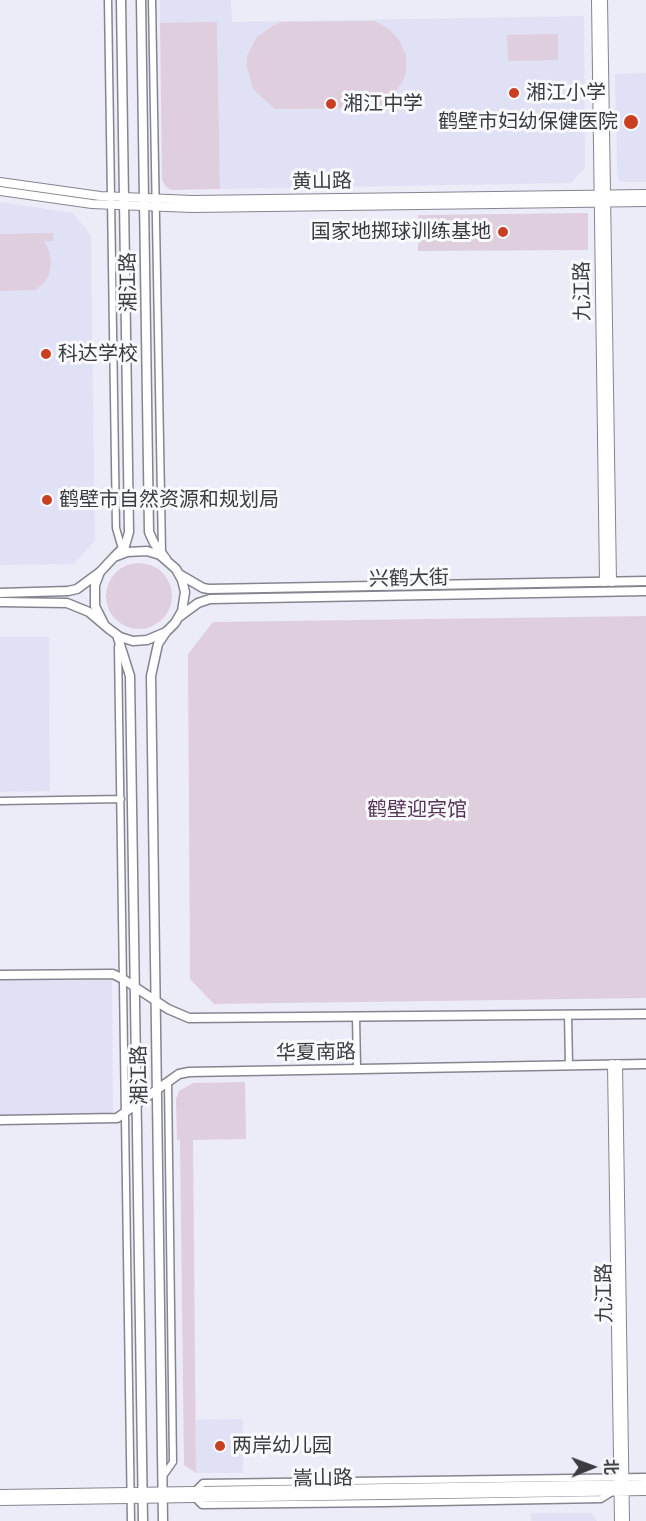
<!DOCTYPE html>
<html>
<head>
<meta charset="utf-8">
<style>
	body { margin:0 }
	#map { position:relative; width:646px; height:1521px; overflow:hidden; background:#ebecf8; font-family:Karla,"Noto Sans SC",sans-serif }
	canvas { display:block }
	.north { position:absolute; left:562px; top:1437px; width:60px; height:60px; -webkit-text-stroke:4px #f9fafe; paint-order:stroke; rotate:89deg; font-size:16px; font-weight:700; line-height:24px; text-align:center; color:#3b3b40 }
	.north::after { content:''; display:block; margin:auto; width:21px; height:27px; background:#3b3b40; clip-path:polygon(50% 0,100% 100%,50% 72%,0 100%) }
</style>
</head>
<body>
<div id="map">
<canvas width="646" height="1521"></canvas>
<div class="north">北</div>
</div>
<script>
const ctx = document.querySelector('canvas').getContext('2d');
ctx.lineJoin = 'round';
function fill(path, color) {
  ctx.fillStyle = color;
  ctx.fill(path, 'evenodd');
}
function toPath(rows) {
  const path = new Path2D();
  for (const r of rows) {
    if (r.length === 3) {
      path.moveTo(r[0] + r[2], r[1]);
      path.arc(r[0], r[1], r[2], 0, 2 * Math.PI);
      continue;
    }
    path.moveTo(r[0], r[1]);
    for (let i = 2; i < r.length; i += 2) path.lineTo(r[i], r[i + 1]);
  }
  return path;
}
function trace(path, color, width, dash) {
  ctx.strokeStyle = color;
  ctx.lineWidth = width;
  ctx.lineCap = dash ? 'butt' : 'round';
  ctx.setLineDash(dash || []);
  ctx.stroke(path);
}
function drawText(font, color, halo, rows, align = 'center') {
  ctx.font = font + ' Karla,"Noto Sans SC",sans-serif';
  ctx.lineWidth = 6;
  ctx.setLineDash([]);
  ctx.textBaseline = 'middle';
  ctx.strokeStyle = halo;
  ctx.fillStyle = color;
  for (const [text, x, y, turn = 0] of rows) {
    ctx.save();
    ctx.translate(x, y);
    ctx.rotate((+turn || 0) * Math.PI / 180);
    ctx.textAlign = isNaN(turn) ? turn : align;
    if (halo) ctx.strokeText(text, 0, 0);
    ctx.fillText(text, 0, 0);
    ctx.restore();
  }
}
fill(toPath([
	[160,0,231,0,232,22,584,16,585,168,571,183,220,189,217,23,160,23],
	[646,73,646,182,624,182,619,181,617,171,615,74],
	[0,202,73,213,91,235,95,540,74,564,0,565],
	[0,637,49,637,50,791,0,792],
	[112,979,113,1114,0,1115,0,980],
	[243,1419,243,1473,196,1473,196,1420],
	[531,1513,591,1513,597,1521,531,1521]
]), '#e0e1f4');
fill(toPath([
	[375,21,390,30,399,40,406,55,406,72,403,81,394,94,382,103,381,108,275,109,253,89,247,67,247,56,257,37,274,25,282,22],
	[217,22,220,189,171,190,166,187,162,180,160,23],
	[558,34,558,60,508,61,507,35],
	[588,213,588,250,418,251,418,215],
	[53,233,54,241,44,241,49,251,51,263,49,275,44,283,35,290,0,291,0,234],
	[139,596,33],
	[646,616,646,998,214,1004,190,979,188,654,213,622],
	[245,1082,246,1139,193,1140,196,1473,184,1465,180,1140,177,1140,176,1099,179,1091,193,1083]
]), '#dfcede');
const minor = toPath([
	[108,0,116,528,122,549],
	[152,0,162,552],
	[118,647,131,1521],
	[0,801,121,799],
	[568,1014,569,1065],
	[356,1016,357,1069],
	[163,1476,173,1462,168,1082],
	[195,1491,203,1483,646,1477],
	[195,1498,202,1505,383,1503,601,1499,612,1492]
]);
const tertiary = toPath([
	[596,0,604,582],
	[603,0,612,582],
	[0,182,100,196,192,200,646,194],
	[0,191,92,204,192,208,646,202],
	[612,1064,619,1521],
	[618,1064,625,1521],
	[0,1494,646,1484],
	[0,1501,646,1491]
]);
const secondary = toPath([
	[141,0,149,532,154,543,166,559],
	[114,557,125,546,129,532,121,0],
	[179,574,203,588,209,589,646,581],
	[0,593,68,591,77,589,100,572],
	[0,602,67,603,89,612,109,629,120,637,133,641,147,640,166,632,175,623,182,611,185,592,182,580,176,569,160,555,147,551,127,552,114,557,100,572,95,585,95,606,104,624],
	[179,617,198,603,210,599,646,591],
	[117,635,130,676,143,1521],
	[0,975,113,974,123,979,168,1009,189,1018,646,1014],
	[0,1120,117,1118,179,1074,189,1072,646,1064],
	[163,1521,151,676,158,644,166,632]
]);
trace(minor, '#858590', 9);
trace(tertiary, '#858590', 10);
trace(secondary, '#858590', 11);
trace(minor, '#fff', 6);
trace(tertiary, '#fff', 8);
trace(secondary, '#fff', 8);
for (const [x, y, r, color] of [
	[514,93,6,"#c93f21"],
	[331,104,6,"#c93f21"],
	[631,122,8,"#c93f21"],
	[503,232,6,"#c93f21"],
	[46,354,6,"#c93f21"],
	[47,500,6,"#c93f21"],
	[220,1446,6,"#c93f21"]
]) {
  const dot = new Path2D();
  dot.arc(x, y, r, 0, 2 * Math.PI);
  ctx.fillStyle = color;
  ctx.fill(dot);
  trace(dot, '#f9fafe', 2);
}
drawText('20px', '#3b3b40', '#f9fafe', [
	["湘江小学",526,93],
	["湘江中学",343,104],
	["鹤壁市妇幼保健医院",618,122,"right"],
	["国家地掷球训练基地",491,232,"right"],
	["科达学校",58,354],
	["鹤壁市自然资源和规划局",59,500],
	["两岸幼儿园",232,1446]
], 'left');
drawText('20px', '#3b3b40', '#f9fafe', [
	["黄山路",322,182,-1],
	["湘江路",129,282,-91],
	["九江路",583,291,-91],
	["兴鹤大街",409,579,-1],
	["华夏南路",316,1053,-1],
	["湘江路",140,1075,-91],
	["九江路",605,1293,-91],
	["嵩山路",323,1479,-1]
]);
drawText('20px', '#583557', '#f9fafe', [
	["鹤壁迎宾馆",417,810]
]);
</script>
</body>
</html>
